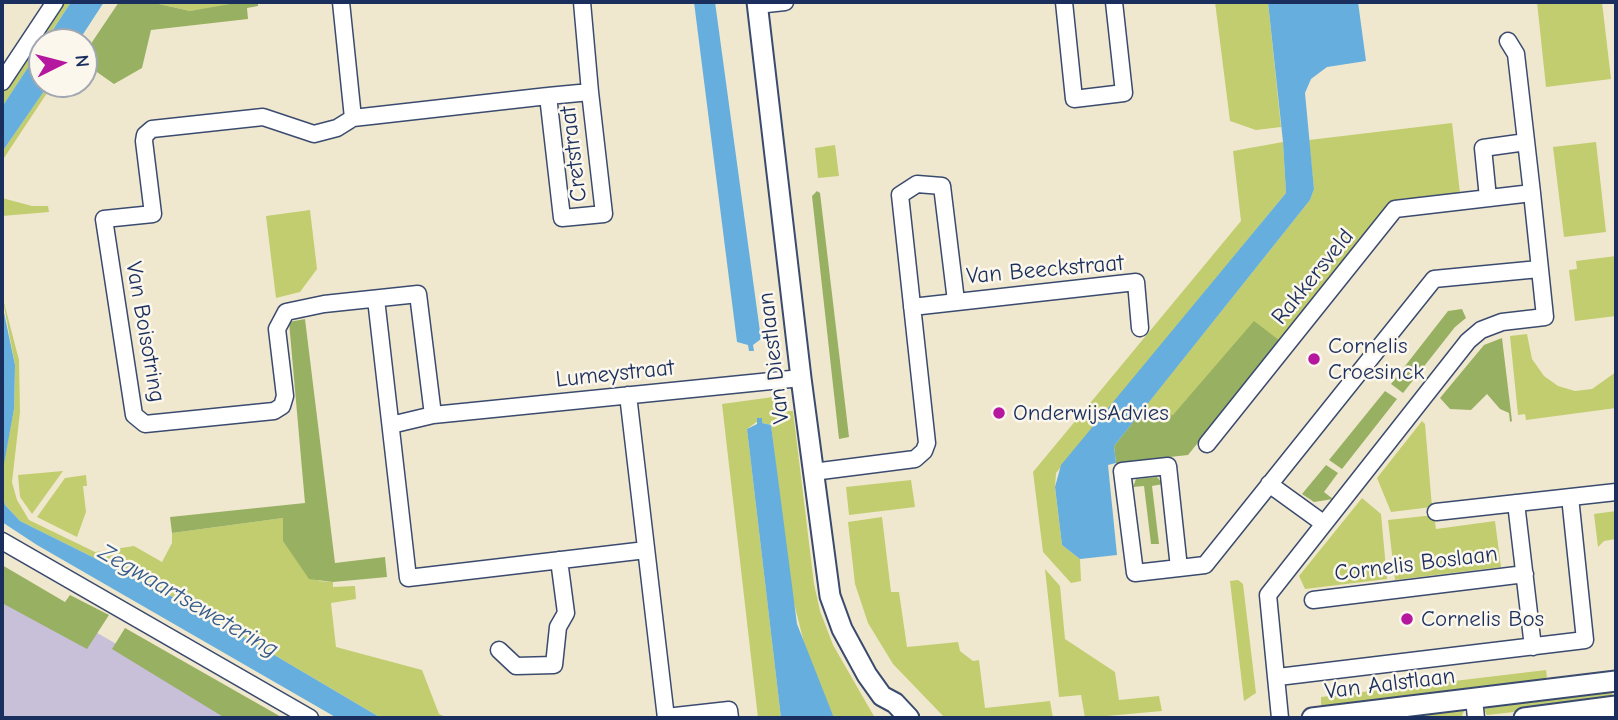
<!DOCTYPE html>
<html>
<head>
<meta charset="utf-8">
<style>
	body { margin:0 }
	#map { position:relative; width:1618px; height:720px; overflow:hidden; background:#f0e8ce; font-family:"Comic Neue",sans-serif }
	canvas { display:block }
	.frame { position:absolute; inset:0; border:4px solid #1b2f5e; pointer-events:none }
	.north { position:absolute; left:28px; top:28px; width:70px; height:70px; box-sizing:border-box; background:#fbf7ec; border:2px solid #a1a7b3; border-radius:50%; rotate:84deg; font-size:19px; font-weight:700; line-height:28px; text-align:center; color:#1b2f5e }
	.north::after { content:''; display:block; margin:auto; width:24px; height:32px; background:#b5179e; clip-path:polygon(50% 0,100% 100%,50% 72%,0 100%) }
</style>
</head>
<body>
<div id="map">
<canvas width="1618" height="720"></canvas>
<div class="frame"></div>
<div class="north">N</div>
</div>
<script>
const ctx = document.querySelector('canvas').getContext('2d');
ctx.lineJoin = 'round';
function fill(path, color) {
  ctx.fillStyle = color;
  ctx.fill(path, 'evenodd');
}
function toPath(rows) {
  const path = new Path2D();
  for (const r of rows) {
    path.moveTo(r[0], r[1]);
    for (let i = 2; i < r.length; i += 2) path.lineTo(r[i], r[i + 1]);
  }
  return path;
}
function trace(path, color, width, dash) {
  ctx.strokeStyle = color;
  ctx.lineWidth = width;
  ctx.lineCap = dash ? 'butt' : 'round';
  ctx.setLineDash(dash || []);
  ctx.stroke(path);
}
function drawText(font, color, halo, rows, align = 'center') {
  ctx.font = font + ' "Comic Neue",sans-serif';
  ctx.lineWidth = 5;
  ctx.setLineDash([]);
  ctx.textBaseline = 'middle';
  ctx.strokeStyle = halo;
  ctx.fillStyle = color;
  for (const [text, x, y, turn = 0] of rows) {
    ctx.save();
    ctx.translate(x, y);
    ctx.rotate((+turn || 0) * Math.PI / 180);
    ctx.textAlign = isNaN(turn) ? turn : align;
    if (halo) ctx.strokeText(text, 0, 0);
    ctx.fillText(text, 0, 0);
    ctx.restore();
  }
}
fill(toPath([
	[2,579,247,718,2,718]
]), '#c8bfd8');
fill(toPath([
	[63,2,71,2,2,107,2,95],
	[150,2,242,2,242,4,190,11],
	[1215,2,1268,2,1281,127,1256,130,1230,121],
	[1537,2,1602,2,1611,79,1546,87],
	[49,84,53,84,2,161,2,152],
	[1452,123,1460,193,1400,199,1389,204,1280,341,1173,415,1155,416,1144,408,1310,200,1314,189,1309,140],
	[1283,142,1286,193,1056,473,1055,488,1062,545,1080,559,1081,581,1071,583,1043,552,1033,472,1241,221,1233,151],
	[1596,142,1606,232,1564,237,1553,147],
	[835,145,839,176,818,178,815,148],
	[2,198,32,206,48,206,49,212,2,216],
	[310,210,317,269,300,292,276,298,266,216],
	[1616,256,1616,316,1575,321,1569,270,1577,269,1576,261],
	[2,295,19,360,20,412,12,482,17,500,29,520,95,552,134,546,162,562,172,543,172,533,283,518,319,581,333,582,333,587,355,586,356,599,331,603,336,647,422,670,439,714,448,718,381,718,193,607,20,521,5,505,2,491,3,466,14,409,15,365],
	[1527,334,1532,359,1544,376,1558,386,1575,391,1592,389,1616,372,1616,408,1526,420,1525,414,1518,415,1510,336],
	[773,397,781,401,787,411,793,411,814,584,820,611,833,645,875,718,834,718,808,659,791,591,771,425,762,423,762,418,747,429,781,718,758,718,722,404],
	[1422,421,1425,424,1432,507,1391,512,1377,478],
	[63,471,32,514,20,497,18,475],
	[86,475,87,486,83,486,86,512,77,537,37,517,65,478],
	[911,480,915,507,849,515,846,487],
	[1362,498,1381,514,1387,579,1305,589,1299,576],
	[1616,511,1616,539,1604,541,1598,547,1594,514],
	[1434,515,1436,529,1495,521,1501,567,1395,580,1388,520],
	[882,517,891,592,899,592,907,647,958,642,960,651,973,661,979,660,985,708,1050,701,1053,718,945,718,893,664,868,623,855,584,848,522],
	[1045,569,1060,586,1065,639,1115,672,1119,700,1159,696,1162,711,1085,718,1081,695,1059,697],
	[1238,580,1243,584,1256,693,1244,701,1230,581],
	[1546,670,1547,677,1541,681,1321,707,1321,697],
	[1612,691,1613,701,1487,715,1484,710,1487,706],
	[1461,709,1464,711,1461,718,1386,718]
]), '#c1cd6f');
fill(toPath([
	[119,2,150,2,190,11,242,2,258,2,258,6,247,8,248,19,151,30,142,68,114,84,84,63,84,54],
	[817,191,820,193,849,437,839,439,812,196],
	[1462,309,1466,318,1455,327,1403,393,1391,384,1448,311],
	[305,319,335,563,385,557,387,577,333,582,309,579,283,541,283,518,172,533,170,517,305,503,289,322],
	[1254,321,1280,341,1188,455,1116,463,1114,446,1144,408,1155,416,1173,415],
	[1502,338,1512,421,1510,422,1509,413,1500,409,1487,394,1471,410,1450,409,1440,398,1484,345],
	[1385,391,1397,399,1342,469,1329,460],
	[1326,465,1338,473,1324,492,1333,499,1314,502,1302,494],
	[1157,477,1163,484,1152,486,1159,544,1151,544,1144,486,1133,487,1136,479],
	[2,565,65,602,70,595,109,615,87,649,2,603],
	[125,628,283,718,225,718,112,649]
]), '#98b062');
fill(toPath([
	[71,2,104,2,78,42,45,42],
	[694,2,715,2,761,339,753,345,754,351,749,351,748,345,737,342],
	[1268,2,1358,2,1366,61,1327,67,1311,79,1305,93,1314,189,1310,200,1114,446,1116,463,1108,465,1117,555,1080,559,1062,545,1055,487,1061,465,1286,193,1283,142],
	[42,46,42,84,49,84,2,152,2,107],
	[2,303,15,365,14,409,2,475],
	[757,418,762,418,762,423,771,425,797,624,834,718,781,718,747,429,757,424],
	[2,491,5,505,20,521,193,607,381,718,337,718,37,545,2,522]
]), '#66aedd');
const minor = toPath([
	[341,2,353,118],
	[582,2,590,92],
	[1064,2,1074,99,1124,93,1114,2],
	[757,5,785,2],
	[2,82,55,2],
	[1488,198,1483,148,1526,142],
	[376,299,408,578,646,550],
	[912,307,1136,282,1140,328],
	[628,395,666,718],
	[433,415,418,294,324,304,286,312,277,329,285,396,282,406,274,411,145,424,134,415,104,219,153,214,144,141,145,135,152,129,263,117,314,134,337,128,353,118,548,96,590,92,604,214,562,218,548,96],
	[391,425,433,415,801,378],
	[1207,444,1395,209,1532,193,1516,54,1508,41],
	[813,472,915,459,924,451,927,443,900,195,917,184,942,186,956,301],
	[1269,484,1323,523],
	[1516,503,1533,647],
	[1436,512,1616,492],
	[2,541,310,718],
	[1179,568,1168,466,1122,471,1135,573,1179,568,1205,565,1434,279,1539,269],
	[1313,600,1525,574],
	[499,650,516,666,554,665,558,627,566,613,559,560],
	[1278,677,1585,640,1570,497],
	[1474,699,1476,718],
	[666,717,729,710,730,718],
	[1280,718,1268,595,1468,341,1481,330,1502,322,1545,317,1532,193]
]);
const tertiary = toPath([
	[757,2,801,378,830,596,842,629,867,675,882,696,895,703,909,718],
	[1312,718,1616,681],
	[1524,718,1616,706]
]);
trace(minor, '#3b4b6f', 19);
trace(tertiary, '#3b4b6f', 23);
trace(minor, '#fff', 16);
trace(tertiary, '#fff', 19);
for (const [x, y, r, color] of [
	[1314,359,7,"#b5179e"],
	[999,413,7,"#b5179e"],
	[1407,619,7,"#b5179e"]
]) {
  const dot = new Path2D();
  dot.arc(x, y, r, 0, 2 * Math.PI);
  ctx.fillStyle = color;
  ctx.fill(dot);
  trace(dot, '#fbf7ec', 2.5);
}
drawText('23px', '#1b2f5e', '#fbf7ec', [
	["Cretstraat",574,154,-97],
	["Van Beeckstraat",1045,270,-5],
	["Rakkersveld",1313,277,-51],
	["Van Boisotring",145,332,80],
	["Van Diestlaan",774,358,-97],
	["Lumeystraat",615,374,-6],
	["Cornelis Boslaan",1416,564,-7],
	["Van Aalstlaan",1390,684,-7]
]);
drawText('23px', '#1b2f5e', '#fbf7ec', [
	["Cornelis",1328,346],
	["Croesinck",1328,372],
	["OnderwijsAdvies",1013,413],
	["Cornelis Bos",1421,619]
], 'left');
drawText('italic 24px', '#355b8a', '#fbf7ec', [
	["Zegwaartsewetering",188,601,30]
]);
</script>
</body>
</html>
